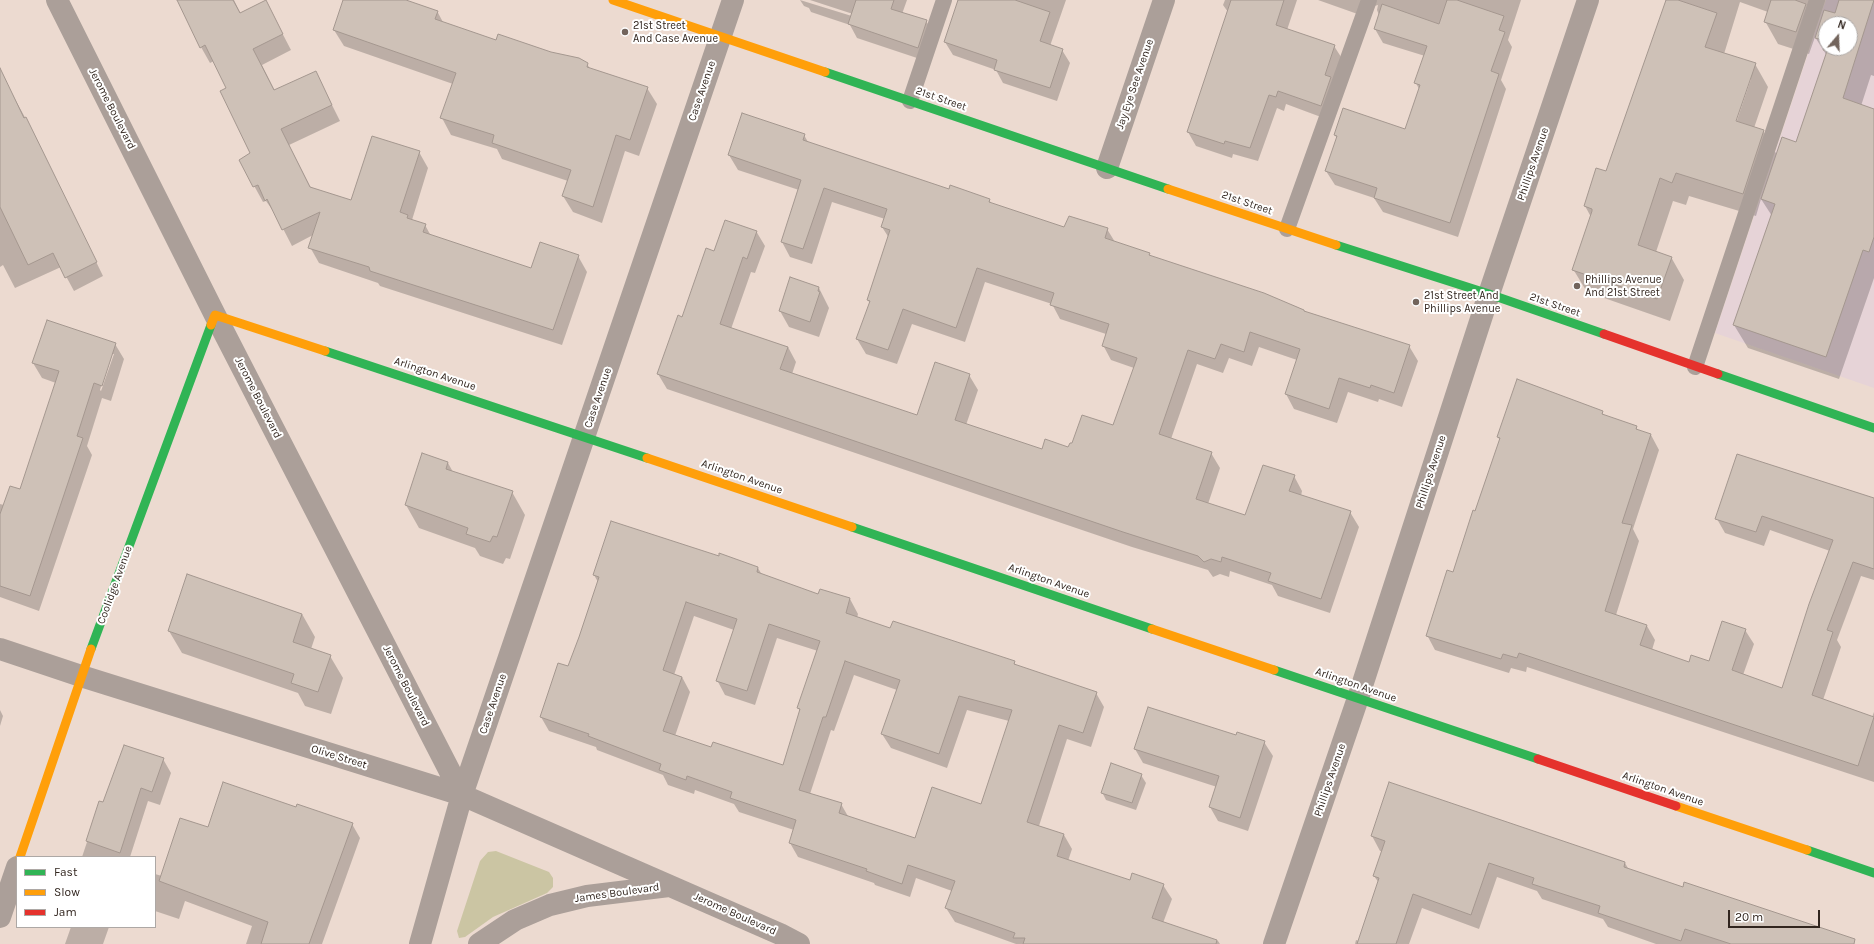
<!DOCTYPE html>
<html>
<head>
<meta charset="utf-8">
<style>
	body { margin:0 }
	#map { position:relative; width:1874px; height:944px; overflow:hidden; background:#ecdad0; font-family:Karla,sans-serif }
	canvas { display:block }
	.legend { position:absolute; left:16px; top:856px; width:140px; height:72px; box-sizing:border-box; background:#fff; border:1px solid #ada8a5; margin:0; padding:5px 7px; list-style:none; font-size:12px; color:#31251e }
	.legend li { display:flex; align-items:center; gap:8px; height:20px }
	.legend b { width:20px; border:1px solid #ada8a5 }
	.north { position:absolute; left:1818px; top:16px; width:40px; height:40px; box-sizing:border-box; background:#fff; border:1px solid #ada8a5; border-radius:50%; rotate:19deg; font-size:11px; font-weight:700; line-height:16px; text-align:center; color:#31251e }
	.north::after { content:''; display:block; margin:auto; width:14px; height:18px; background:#72645c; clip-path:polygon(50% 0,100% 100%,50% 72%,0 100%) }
	.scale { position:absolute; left:1728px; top:910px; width:92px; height:18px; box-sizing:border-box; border:2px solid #31251e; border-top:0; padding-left:5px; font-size:12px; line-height:14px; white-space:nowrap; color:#31251e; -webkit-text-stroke:3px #fff; paint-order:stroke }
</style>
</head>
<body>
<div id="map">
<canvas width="1874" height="944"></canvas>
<ul class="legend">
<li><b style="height:5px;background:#30b455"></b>Fast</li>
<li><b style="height:5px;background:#ff9f0a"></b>Slow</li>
<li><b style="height:5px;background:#e5322d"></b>Jam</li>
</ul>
<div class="north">N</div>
<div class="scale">20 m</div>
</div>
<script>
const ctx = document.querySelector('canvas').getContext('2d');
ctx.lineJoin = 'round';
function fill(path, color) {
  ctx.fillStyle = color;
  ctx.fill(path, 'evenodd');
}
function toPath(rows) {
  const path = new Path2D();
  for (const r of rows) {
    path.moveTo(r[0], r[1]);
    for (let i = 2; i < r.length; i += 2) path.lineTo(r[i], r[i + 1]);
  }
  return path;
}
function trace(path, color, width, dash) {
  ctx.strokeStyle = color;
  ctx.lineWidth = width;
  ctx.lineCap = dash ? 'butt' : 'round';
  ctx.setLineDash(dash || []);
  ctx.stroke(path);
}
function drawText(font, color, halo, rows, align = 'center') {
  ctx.font = font + ' Karla,sans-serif';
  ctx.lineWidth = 4;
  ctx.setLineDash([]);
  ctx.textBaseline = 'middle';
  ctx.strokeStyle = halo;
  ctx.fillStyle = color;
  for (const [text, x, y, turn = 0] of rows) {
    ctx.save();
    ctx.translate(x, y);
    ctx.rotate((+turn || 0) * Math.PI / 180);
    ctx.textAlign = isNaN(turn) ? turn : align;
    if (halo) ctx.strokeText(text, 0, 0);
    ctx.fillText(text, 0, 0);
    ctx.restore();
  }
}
fill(toPath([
	[1826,0,1874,0,1874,388,1715,333],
	[1826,24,1850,24,1850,48,1826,48]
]), '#e6d3d7');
fill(toPath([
	[496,851,549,872,553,878,553,887,547,893,493,917,465,937,459,938,457,931,480,861,488,852]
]), '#cbc5a3');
fill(toPath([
	[178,0,234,0,241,14,266,2,291,50,262,65,275,91,316,73,340,121,289,145,311,188,352,201,419,152,428,168,412,220,425,225,431,236,531,269,578,256,587,272,562,345,380,286,378,283,319,263,310,247,313,235,292,246,276,215,266,201,263,202,240,160,251,153,227,89,214,61,210,63,201,47],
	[344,0,403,0,437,11,444,24,496,41,587,64,591,70,647,88,657,104,639,156,625,151,602,223,573,212,563,196,568,181,502,159,497,149,451,135,442,118,453,84,344,46,334,30],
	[800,0,855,17,856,15,810,0,907,0,902,14,926,21,935,35,926,61,857,38,850,25,811,12,809,8,804,6],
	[959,0,1066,0,1050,46,1062,50,1070,63,1057,101,1003,83,996,70,953,55,945,42],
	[1225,0,1297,0,1287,30,1334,46,1343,60,1329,120,1286,104,1284,111,1277,108,1258,161,1233,154,1232,158,1196,146,1188,132,1228,12,1223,5],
	[1318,0,1521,0,1508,40,1512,47,1501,80,1506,89,1458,237,1383,212,1374,198,1335,185,1326,171,1337,139,1335,135,1405,130,1419,89,1416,83,1425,56,1383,43,1375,29,1379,15,1377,10,1378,5,1371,7,1366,17],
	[1667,0,1874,0,1874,76,1871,75,1861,106,1874,110,1874,278,1839,379,1748,348,1734,325,1772,216,1761,199,1756,216,1689,196,1686,205,1673,201,1656,252,1671,257,1684,280,1670,321,1587,292,1573,269,1591,217,1585,206,1607,172],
	[1740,2,1768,12,1765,21,1778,44,1809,54,1815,37,1827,56,1797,143,1777,155,1763,131,1754,128,1768,87,1755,64,1724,54],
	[1826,24,1850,24,1850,48,1826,48],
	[1749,79,1751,79,1735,126,1733,125],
	[0,79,4,79,33,132,103,276,74,291,61,267,15,288,3,265,0,267],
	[804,135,808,142,950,190,989,200,992,204,1064,228,1107,229,1115,242,1149,253,1151,257,1304,310,1305,312,1409,346,1418,361,1402,407,1379,399,1378,402,1348,392,1337,423,1294,409,1286,394,1297,360,1259,347,1252,366,1229,358,1223,373,1197,364,1171,439,1211,453,1220,468,1208,504,1246,517,1294,476,1302,491,1301,496,1350,512,1359,527,1330,613,1278,596,1272,585,1230,571,1229,577,1220,574,1213,577,1208,570,1132,547,667,389,658,374,714,252,756,231,765,246,755,273,751,272,731,329,788,347,796,362,792,374,918,417,969,375,978,390,966,425,1042,451,1069,449,1113,426,1134,368,1111,360,1103,345,1106,334,1060,319,1052,304,985,282,965,342,912,324,897,364,866,354,857,339,870,304,868,300,889,238,882,227,885,219,832,202,812,264,790,257,782,242,799,190,738,170,729,155],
	[819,288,829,308,819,337,789,327,780,311],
	[115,344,124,359,111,401,102,398,87,446,92,455,39,611,0,597,0,504,4,505,20,491,56,383,42,378,33,363],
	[111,354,114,354,101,391,100,390],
	[1602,412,1604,416,1636,427,1638,431,1651,435,1659,450,1633,529,1639,541,1616,615,1647,626,1655,640,1652,650,1690,663,1709,662,1745,630,1754,644,1743,675,1783,689,1830,551,1770,530,1764,546,1725,533,1717,519,1874,499,1874,580,1861,576,1837,640,1841,647,1823,700,1872,717,1874,712,1874,782,1527,667,1526,672,1511,668,1509,673,1435,650,1427,635,1453,573,1500,441,1498,437],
	[423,455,448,463,453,472,512,492,525,515,510,559,506,558,503,564,480,556,475,548,419,528,406,505],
	[719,558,758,568,762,575,819,595,850,599,858,614,857,618,891,630,1014,662,1016,666,1096,693,1104,707,1091,747,1067,739,1039,826,1064,835,1072,849,1068,861,1131,882,1163,885,1172,899,1163,923,1218,941,1220,944,1016,944,955,922,946,908,952,891,916,878,910,897,875,885,874,883,798,857,790,843,794,830,739,812,734,804,695,790,694,794,668,785,663,775,597,750,596,747,549,731,541,717,569,667,598,582,594,575],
	[694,616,734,630,717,680,725,695,755,705,777,638,818,651,798,708,801,712,783,767,712,749,675,736,690,692,682,677,674,675],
	[854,675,897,690,882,734,891,748,947,768,967,710,1009,721,981,806,916,839,849,818,841,804,810,794,831,730,834,731],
	[302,614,315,637,311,649,330,656,343,678,331,714,305,706,298,693,182,653,169,631],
	[0,710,3,716,0,726],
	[1236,737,1264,742,1273,756,1248,831,1218,821,1210,807,1217,787,1143,763,1135,749],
	[163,759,171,773,160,805,148,801,130,857,82,857,100,803,104,804],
	[1141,775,1146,783,1136,810,1106,800,1102,792],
	[297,808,352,824,360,838,322,944,246,944,252,926,185,901,179,919,155,911,155,874,162,876,209,829],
	[1372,836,1625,863,1629,870,1846,944,1656,944,1608,927,1603,919,1542,899,1537,891,1497,877,1479,929,1422,908,1409,944,1355,944,1356,940,1359,941,1379,883,1374,876,1382,851,1380,851],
	[71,927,109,927,103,944,65,944]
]), '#0003');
const building = toPath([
	[177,0,233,0,240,13,266,0,283,34,253,49,274,90,316,71,332,105,281,129,310,187,351,200,372,136,420,151,400,212,408,215,407,218,426,224,423,232,531,268,540,242,579,255,553,330,370,271,369,267,308,248,320,212,282,230,267,199,265,201,258,185,253,187,239,160,250,153,220,91,226,88,205,45,200,48,177,0],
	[343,0,406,0,438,11,435,19,496,40,498,34,551,52,579,58,588,63,587,67,648,87,630,140,616,135,593,207,562,196,571,170,492,143,494,135,440,118,456,73,333,30,343,0],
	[856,0,894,0,891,9,927,20,918,48,848,24,856,0],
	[958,0,1015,0,1050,12,1040,41,1063,49,1050,88,994,70,997,60,944,42,958,0],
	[1231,0,1284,0,1276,25,1335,45,1325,75,1331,77,1321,106,1278,91,1276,97,1269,95,1250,148,1225,141,1224,144,1187,132,1231,0],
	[1447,0,1457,0,1504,16,1499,30,1505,32,1491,71,1499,74,1450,223,1374,198,1377,188,1325,171,1337,136,1334,135,1343,108,1405,129,1420,85,1414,83,1427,46,1374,29,1382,4,1439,24,1447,0],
	[1666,0,1678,0,1717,13,1705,47,1756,63,1736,121,1764,130,1743,194,1676,173,1672,183,1660,178,1638,245,1672,257,1657,299,1572,270,1592,211,1592,209,1584,206,1596,168,1606,171,1666,0],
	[1771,0,1795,0,1806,4,1796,32,1764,22,1771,0],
	[1839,0,1874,0,1843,98,1874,109,1874,237,1869,252,1863,250,1826,357,1733,325,1775,204,1761,199,1782,137,1796,142,1827,51,1823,50,1826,41,1815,38,1824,10,1835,13,1839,0],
	[1826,24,1850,24,1850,48,1826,48,1826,24],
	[0,68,24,118,26,117,97,262,65,278,53,253,28,265,0,207,0,68],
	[742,113,805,134,803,140,949,189,950,185,990,199,989,202,1064,227,1069,216,1108,228,1105,238,1150,253,1149,255,1264,293,1304,310,1304,311,1410,345,1394,393,1371,385,1370,388,1339,378,1329,409,1285,394,1300,349,1250,332,1244,352,1221,344,1215,359,1188,350,1159,434,1212,452,1196,499,1245,515,1263,465,1295,475,1289,491,1351,511,1321,599,1268,581,1271,573,1222,557,1221,562,1211,559,1204,562,1198,556,1123,532,657,374,678,315,682,317,706,248,714,251,725,220,757,231,747,259,743,257,720,324,788,347,780,369,917,415,935,362,970,374,955,420,1042,449,1045,439,1068,447,1070,443,1072,443,1082,415,1113,425,1137,358,1102,346,1109,324,1050,305,1054,293,977,268,956,328,903,309,888,350,856,339,870,301,867,300,890,230,881,227,887,209,824,188,803,249,781,242,801,180,728,155,742,113],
	[790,277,819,287,818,291,820,292,810,322,779,311,790,277],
	[47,320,116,343,102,386,94,383,77,436,83,438,30,596,0,586,0,514,10,486,20,489,59,371,32,363,47,320],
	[1517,379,1603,411,1602,414,1637,426,1636,429,1651,434,1622,523,1632,525,1605,611,1647,625,1640,645,1689,662,1691,655,1709,661,1722,621,1746,629,1732,670,1782,688,1809,604,1833,540,1762,516,1756,532,1715,519,1737,454,1874,498,1874,569,1853,562,1827,630,1833,632,1812,695,1874,717,1858,766,1519,653,1517,658,1503,654,1501,659,1426,636,1447,570,1453,572,1473,510,1475,511,1500,438,1497,437,1517,379],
	[422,453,448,462,446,469,513,491,497,537,493,536,490,542,466,534,468,528,405,505,422,453],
	[611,521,719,556,719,553,758,567,757,572,818,594,820,589,850,598,846,613,890,628,893,621,1015,661,1014,664,1097,692,1083,733,1059,725,1027,822,1064,834,1057,856,1130,880,1132,873,1164,884,1152,918,1217,940,1216,944,1023,944,1025,938,1013,938,1015,933,945,908,955,881,908,865,902,884,866,871,867,869,789,843,796,820,730,798,732,792,687,776,686,780,659,770,661,764,588,736,589,734,540,717,558,663,568,666,579,637,599,577,593,575,611,521],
	[686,602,737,619,716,681,747,691,769,624,820,641,797,708,800,709,783,765,713,742,711,747,663,731,682,677,663,670,686,602],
	[845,661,900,680,881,734,939,754,959,696,1012,710,981,804,932,787,915,838,839,813,842,803,799,790,823,717,826,717,845,661],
	[187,574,302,614,293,642,331,655,318,692,291,683,294,674,168,631,187,574],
	[1148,707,1236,735,1237,732,1265,741,1240,818,1209,807,1219,776,1134,749,1148,707],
	[124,745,164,758,152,792,141,788,120,853,86,841,99,801,103,802,124,745],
	[1111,763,1142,774,1132,803,1101,793,1111,763],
	[223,782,296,807,297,804,353,823,309,944,261,944,268,922,159,881,180,818,208,827,223,782],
	[1389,782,1625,862,1624,867,1683,887,1684,882,1855,939,1854,944,1731,944,1685,929,1681,941,1598,913,1600,906,1532,884,1534,878,1489,863,1471,915,1413,894,1396,944,1357,944,1379,878,1373,876,1385,841,1371,836,1389,782]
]);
fill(building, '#cec1b7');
trace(building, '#a4978f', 1);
trace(toPath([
	[910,101,944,0],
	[1287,229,1369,0],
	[1695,367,1817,0]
]), '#ab9f99', 16);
trace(toPath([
	[57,0,215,315,462,795],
	[1107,168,1164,0],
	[0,649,81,676,462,795,780,934,799,944],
	[0,917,17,867],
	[420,944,462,795,733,0],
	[479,944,515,920,550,905,587,896,669,886],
	[1274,944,1358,698,1489,294,1588,0]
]), '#ab9f99', 22);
trace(toPath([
	[825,72,1168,189],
	[1336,245,1489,294,1604,334],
	[325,351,647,458],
	[1718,374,1874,428],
	[852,527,1152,629],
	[91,649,211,325],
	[1274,670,1538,759],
	[1807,850,1874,873]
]), '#30b455', 9);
trace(toPath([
	[613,0,825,72],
	[1168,189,1336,245],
	[211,325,215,315,325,351],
	[647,458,852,527],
	[1152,629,1274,670],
	[1676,806,1807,850],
	[20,857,91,649]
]), '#ff9f0a', 9);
trace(toPath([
	[1604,334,1718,374],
	[1538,759,1676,806]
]), '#e5322d', 9);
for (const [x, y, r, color] of [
	[625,32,4,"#72645c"],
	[1577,286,4,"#72645c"],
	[1416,302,4,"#72645c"]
]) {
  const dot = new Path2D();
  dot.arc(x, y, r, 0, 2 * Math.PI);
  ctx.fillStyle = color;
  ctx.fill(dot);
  trace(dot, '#fff', 1.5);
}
drawText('11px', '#31251e', '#fff', [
	["21st Street",633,26],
	["And Case Avenue",633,39],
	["Phillips Avenue",1585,280],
	["And 21st Street",1585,293],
	["21st Street And",1424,296],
	["Phillips Avenue",1424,309]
], 'left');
drawText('11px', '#31251e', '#fff', [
	["Jay Eye See Avenue",1135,84,-71],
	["Case Avenue",702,91,-71],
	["21st Street",941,99,19],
	["Jerome Boulevard",112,109,63],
	["Phillips Avenue",1533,164,-71],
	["21st Street",1247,203,19],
	["21st Street",1555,305,19],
	["Arlington Avenue",435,374,18],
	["Jerome Boulevard",258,398,63],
	["Case Avenue",598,398,-71],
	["Phillips Avenue",1431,472,-72],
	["Arlington Avenue",742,477,19],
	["Arlington Avenue",1049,581,19],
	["Coolidge Avenue",115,585,-70],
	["Arlington Avenue",1356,685,19],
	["Jerome Boulevard",406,686,63],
	["Case Avenue",493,704,-71],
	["Olive Street",339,757,17],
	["Phillips Avenue",1330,780,-71],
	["Arlington Avenue",1663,789,19],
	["James Boulevard",617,893,-8],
	["Jerome Boulevard",735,914,24]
]);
</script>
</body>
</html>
